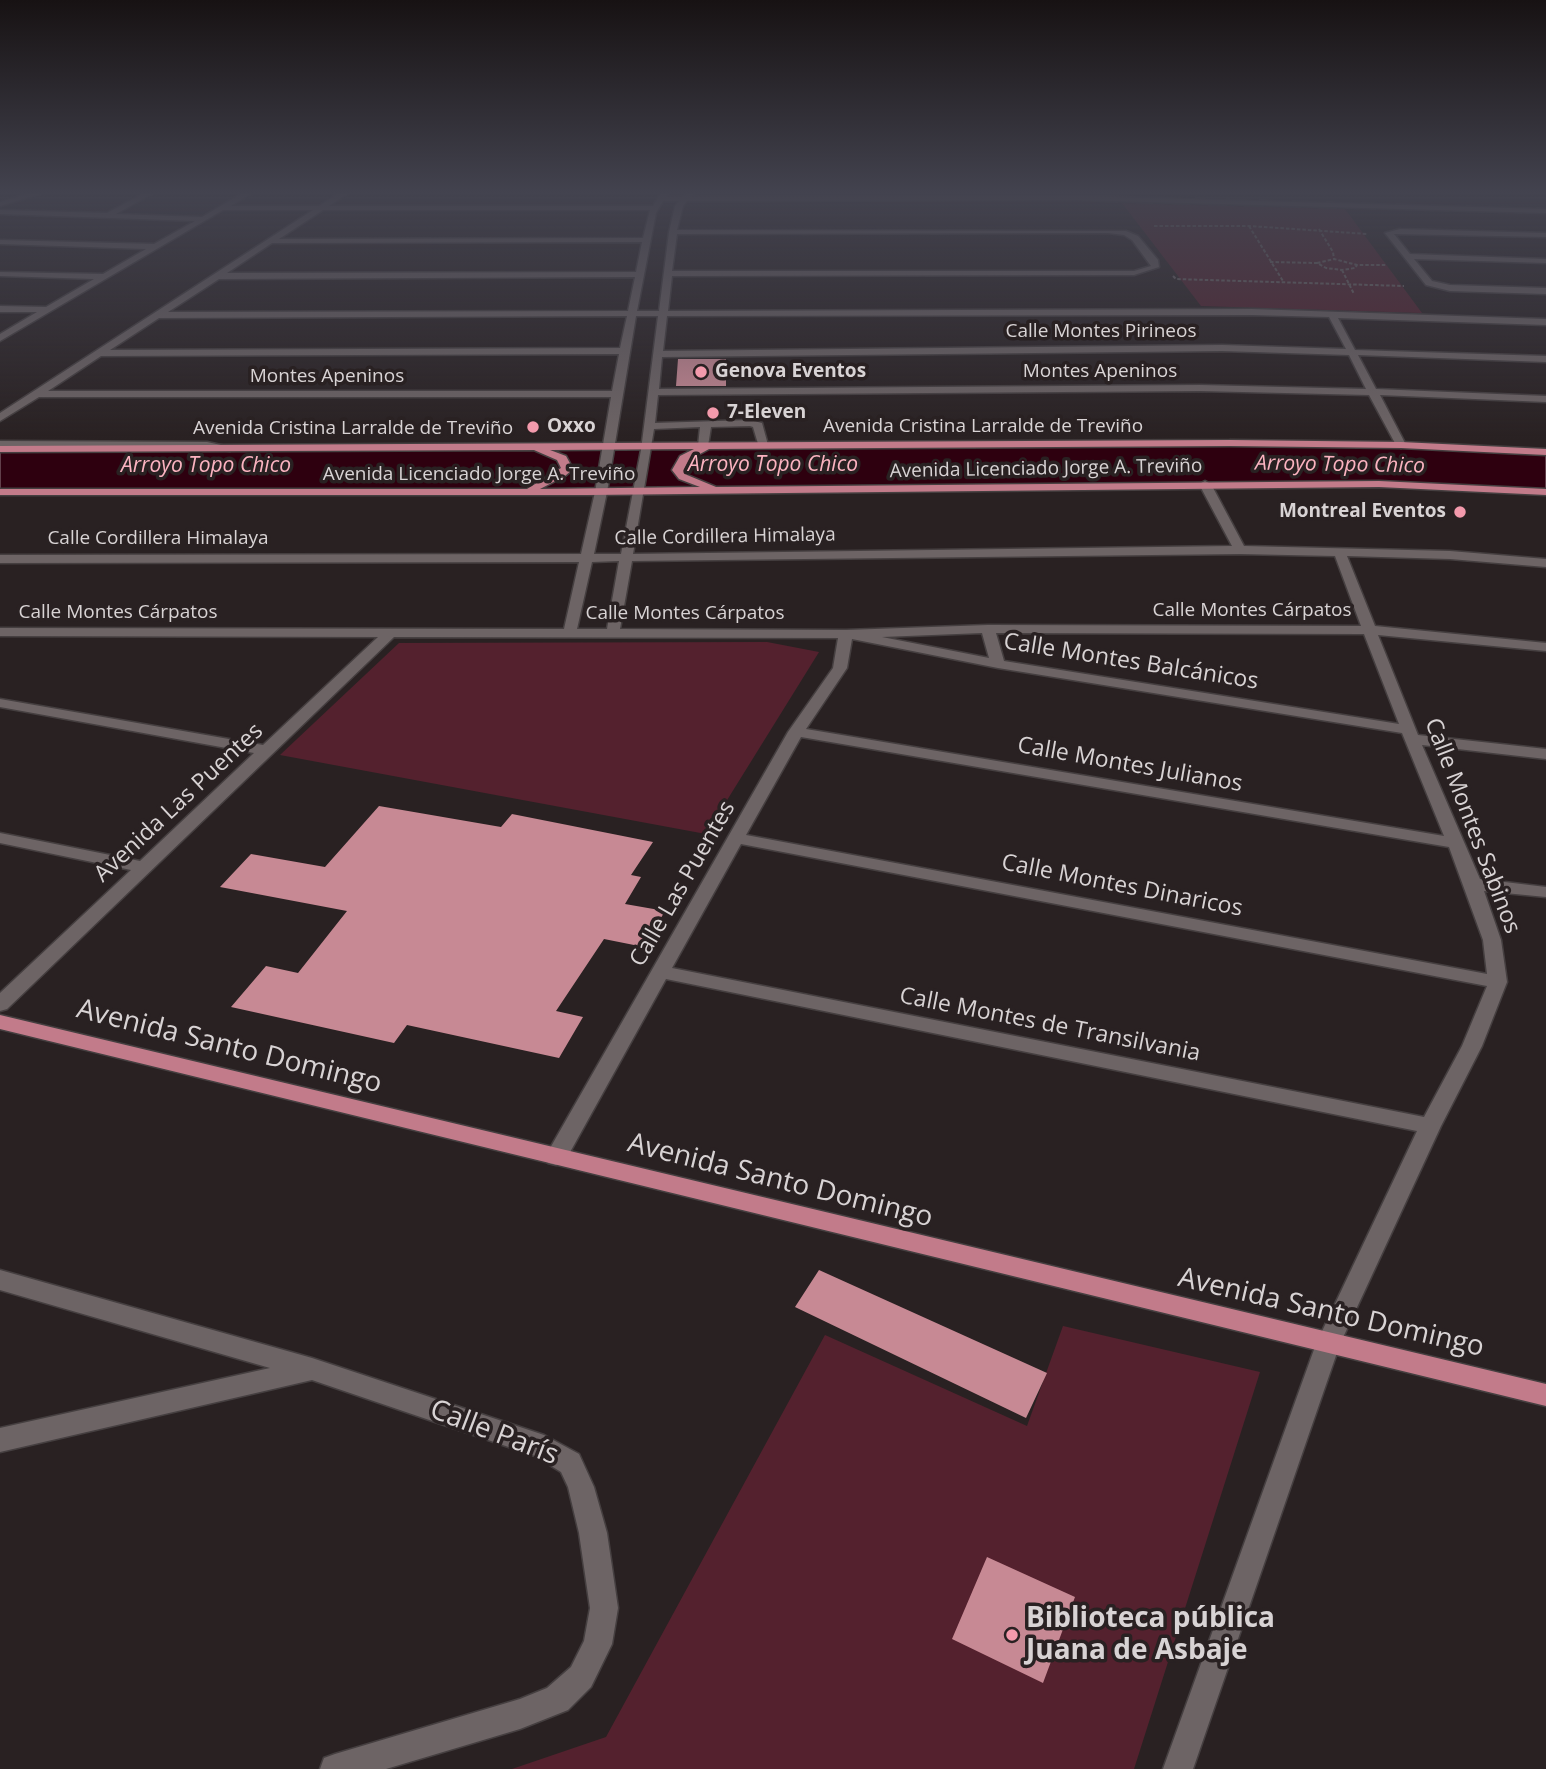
<!DOCTYPE html>
<html>
<head>
<meta charset="utf-8">
<style>
	body { margin:0 }
	canvas { display:block; background:#292122 }
</style>
</head>
<body>
<canvas width="1546" height="1769"></canvas>
<script>
const ctx = document.querySelector('canvas').getContext('2d');
ctx.lineJoin = 'round';
function fill(path, color) {
  ctx.fillStyle = color;
  ctx.fill(path, 'evenodd');
}
function toPath(rows) {
  const path = new Path2D();
  for (const r of rows) {
    path.moveTo(r[0], r[1]);
    for (let i = 2; i < r.length; i += 2) path.lineTo(r[i], r[i + 1]);
  }
  return path;
}
function trace(path, color, width, dash) {
  ctx.strokeStyle = color;
  ctx.lineWidth = width;
  ctx.lineCap = dash ? 'butt' : 'round';
  ctx.setLineDash(dash || []);
  ctx.stroke(path);
}
function drawText(font, color, halo, rows, align = 'center') {
  ctx.font = font + ' "Open Sans",sans-serif';
  ctx.lineWidth = 7;
  ctx.setLineDash([]);
  ctx.textBaseline = 'middle';
  ctx.strokeStyle = halo;
  ctx.fillStyle = color;
  for (const [text, x, y, turn = 0] of rows) {
    ctx.save();
    ctx.translate(x, y);
    ctx.rotate((+turn || 0) * Math.PI / 180);
    ctx.textAlign = isNaN(turn) ? turn : align;
    if (halo) ctx.strokeText(text, 0, 0);
    ctx.fillText(text, 0, 0);
    ctx.restore();
  }
}
fill(toPath([
	[1122,203,1345,209,1422,313,1201,306],
	[767,642,819,652,706,834,280,755,399,643],
	[1063,1326,1260,1372,1134,1769,512,1769,606,1737,825,1335,1027,1426]
]), '#54212e');
const water = toPath([
	[1230,443,1546,452,1546,492,1379,484,723,491,0,492,0,449,1230,443]
]);
fill(water, '#2e000f');
trace(water, '#613f4a', 2);
fill(toPath([
	[678,359,726,359,726,386,676,386],
	[379,806,501,827,512,814,653,842,631,875,641,877,625,904,665,911,644,947,604,939,556,1011,583,1017,559,1058,407,1025,394,1043,231,1007,266,966,298,973,347,911,220,887,251,854,325,867],
	[819,1270,1047,1373,1026,1418,795,1307],
	[987,1557,1075,1597,1043,1683,952,1639]
]), '#c78994');
const minor = toPath([
	[37,191,49,191,0,206,0,202,37,191],
	[148,191,157,191,116,214,202,217,246,191,255,191,231,206,319,206,342,191,351,191,329,206,653,206,662,191,669,193,666,197,683,197,691,191,694,193,691,197,1077,196,1546,209,1546,213,1077,200,687,201,683,206,677,230,1126,231,1138,236,1158,260,1159,267,1134,275,672,276,668,311,1252,309,1546,319,1546,325,1338,318,1355,350,1546,356,1546,362,1358,355,1376,389,1546,396,1546,402,1380,395,1406,445,1401,448,1396,445,1369,395,1200,391,658,395,655,423,750,420,762,423,768,445,759,447,753,427,750,426,711,427,708,446,703,449,698,446,700,427,654,429,633,554,1232,546,1199,484,1205,481,1211,484,1244,546,1450,551,1546,559,1546,567,1450,559,1347,556,1375,626,1546,643,1546,651,1378,635,1418,735,1546,749,1546,759,1422,745,1480,879,1546,887,1546,897,1484,891,1501,940,1507,982,1482,1046,1441,1126,1340,1344,1193,1769,1163,1769,1316,1344,1417,1131,666,979,564,1163,556,1165,548,1163,545,1157,788,732,833,668,838,638,394,637,7,1009,0,1011,0,993,131,870,0,843,0,833,140,861,254,753,0,707,0,699,263,745,378,637,0,636,0,628,564,629,579,562,0,563,0,555,581,554,595,492,611,397,39,397,0,421,0,413,313,210,223,210,0,341,0,334,37,312,0,312,0,306,46,307,94,279,0,276,0,272,103,274,146,249,0,244,0,240,154,244,195,221,0,214,0,210,107,213,148,191],
	[663,201,679,201,675,206,669,232,659,311,637,311,656,213,663,201],
	[323,210,650,210,643,238,279,239,323,210],
	[1108,233,1124,235,1132,240,1151,266,1134,271,672,271,677,234,1108,233],
	[642,242,636,272,227,273,272,243,642,242],
	[635,277,628,311,168,312,219,279,635,277],
	[1252,315,1329,317,1346,349,1222,345,663,351,667,316,1252,315],
	[627,316,620,348,110,350,159,318,627,316],
	[636,316,658,316,641,450,621,554,594,554,607,492,636,316],
	[1222,351,1349,355,1366,389,1200,385,659,389,662,357,1222,351],
	[619,354,612,391,48,391,101,356,619,354],
	[1240,554,1335,556,1361,626,988,625,846,630,620,629,632,561,1240,554],
	[619,561,607,629,577,629,592,562,619,561],
	[982,633,989,658,882,637,982,633],
	[996,633,1364,634,1399,724,1004,661,996,633],
	[852,639,998,668,1402,733,1444,836,806,729,847,668,852,639],
	[801,737,1449,847,1483,940,1487,974,746,835,801,737],
	[741,844,1487,986,1462,1046,1424,1117,672,968,741,844],
	[1400,229,1546,233,1546,237,1394,234,1410,254,1546,259,1546,263,1414,259,1432,281,1450,285,1546,288,1546,294,1450,291,1426,285,1385,233,1400,229],
	[0,441,207,442,235,448,230,451,207,448,0,447,0,441],
	[0,1270,312,1358,544,1435,579,1454,594,1487,607,1533,618,1608,612,1644,591,1687,568,1710,520,1729,386,1769,320,1769,324,1758,335,1754,520,1699,547,1688,571,1667,584,1641,590,1608,579,1533,568,1487,561,1472,535,1456,312,1380,0,1452,0,1428,270,1368,0,1290,0,1270]
]);
const major = toPath([
	[1230,440,1401,442,1546,449,1546,455,1401,448,1230,446,709,449,689,460,684,470,687,475,716,487,1379,481,1546,489,1546,495,1379,487,588,495,0,495,0,489,527,489,561,468,557,460,534,450,0,452,0,446,1230,440],
	[694,449,680,456,672,470,679,479,700,487,540,489,565,476,573,469,566,456,550,450,694,449],
	[0,1015,1546,1384,1546,1406,0,1029,0,1015]
]);
trace(minor, '#453f40', 3);
trace(major, '#453f40', 3);
trace(toPath([
	[1154,226,1249,226,1368,234],
	[1249,226,1283,281],
	[1319,229,1333,252,1334,259],
	[1270,262,1317,263,1326,268,1342,270,1355,268,1357,265],
	[1317,263,1334,259,1357,265,1387,265],
	[1342,270,1354,294],
	[1173,276,1176,279,1404,286]
]), '#716a6b', 2, [3.5, 2]);
fill(minor, '#6d6465');
fill(major, '#c27b8a');
const sky = ctx.createLinearGradient(0, 0, 0, 439);
sky.addColorStop(0, '#171213');
sky.addColorStop(0.44, '#43434f');
sky.addColorStop(1, '#43434f00');
ctx.fillStyle = sky;
ctx.fillRect(0, 0, 1546, 439);
for (const [x, y, r, color] of [
	[701,372,7,"#f39aac"],
	[713,413,7,"#f39aac"],
	[533,427,7,"#f39aac"],
	[1460,512,7,"#f39aac"],
	[1012,1635,7,"#f39aac"]
]) {
  const dot = new Path2D();
  dot.arc(x, y, r, 0, 2 * Math.PI);
  ctx.fillStyle = color;
  ctx.fill(dot);
  trace(dot, '#292122', 2.5);
}
drawText('19px', '#d8d3d4', '#292122', [
	["Calle Montes Pirineos",1101,332],
	["Montes Apeninos",1100,372],
	["Montes Apeninos",327,377],
	["Avenida Cristina Larralde de Treviño",983,427],
	["Avenida Cristina Larralde de Treviño",353,429],
	["Avenida Licenciado Jorge A. Treviño",1046,469,-1],
	["Avenida Licenciado Jorge A. Treviño",479,475],
	["Calle Cordillera Himalaya",725,537,-1],
	["Calle Cordillera Himalaya",158,539],
	["Calle Montes Cárpatos",1252,611],
	["Calle Montes Cárpatos",118,613],
	["Calle Montes Cárpatos",685,614]
]);
drawText('bold 19px', '#d8d3d4', '#292122', [
	["Genova Eventos",715,372],
	["7-Eleven",727,413],
	["Oxxo",547,427],
	["Montreal Eventos",1446,512,"right"]
], 'left');
drawText('italic 21px', '#fbb3c0', '#292122', [
	["Arroyo Topo Chico",773,465],
	["Arroyo Topo Chico",1340,465,1],
	["Arroyo Topo Chico",206,466]
]);
drawText('23px', '#d8d3d4', '#292122', [
	["Calle Montes Balcánicos",1131,662,9],
	["Calle Montes Julianos",1130,765,10],
	["Avenida Las Puentes",179,803,-43],
	["Calle Montes Sabinos",1472,826,69],
	["Calle Las Puentes",683,884,-60],
	["Calle Montes Dinaricos",1122,886,11],
	["Calle Montes de Transilvania",1050,1025,11]
]);
drawText('28px', '#d8d3d4', '#292122', [
	["Avenida Santo Domingo",229,1047,14],
	["Avenida Santo Domingo",780,1181,14],
	["Avenida Santo Domingo",1331,1313,13],
	["Calle París",494,1433,21]
]);
drawText('bold 28px', '#d8d3d4', '#292122', [
	["Biblioteca pública",1026,1619],
	["Juana de Asbaje",1026,1651]
], 'left');
</script>
</body>
</html>
